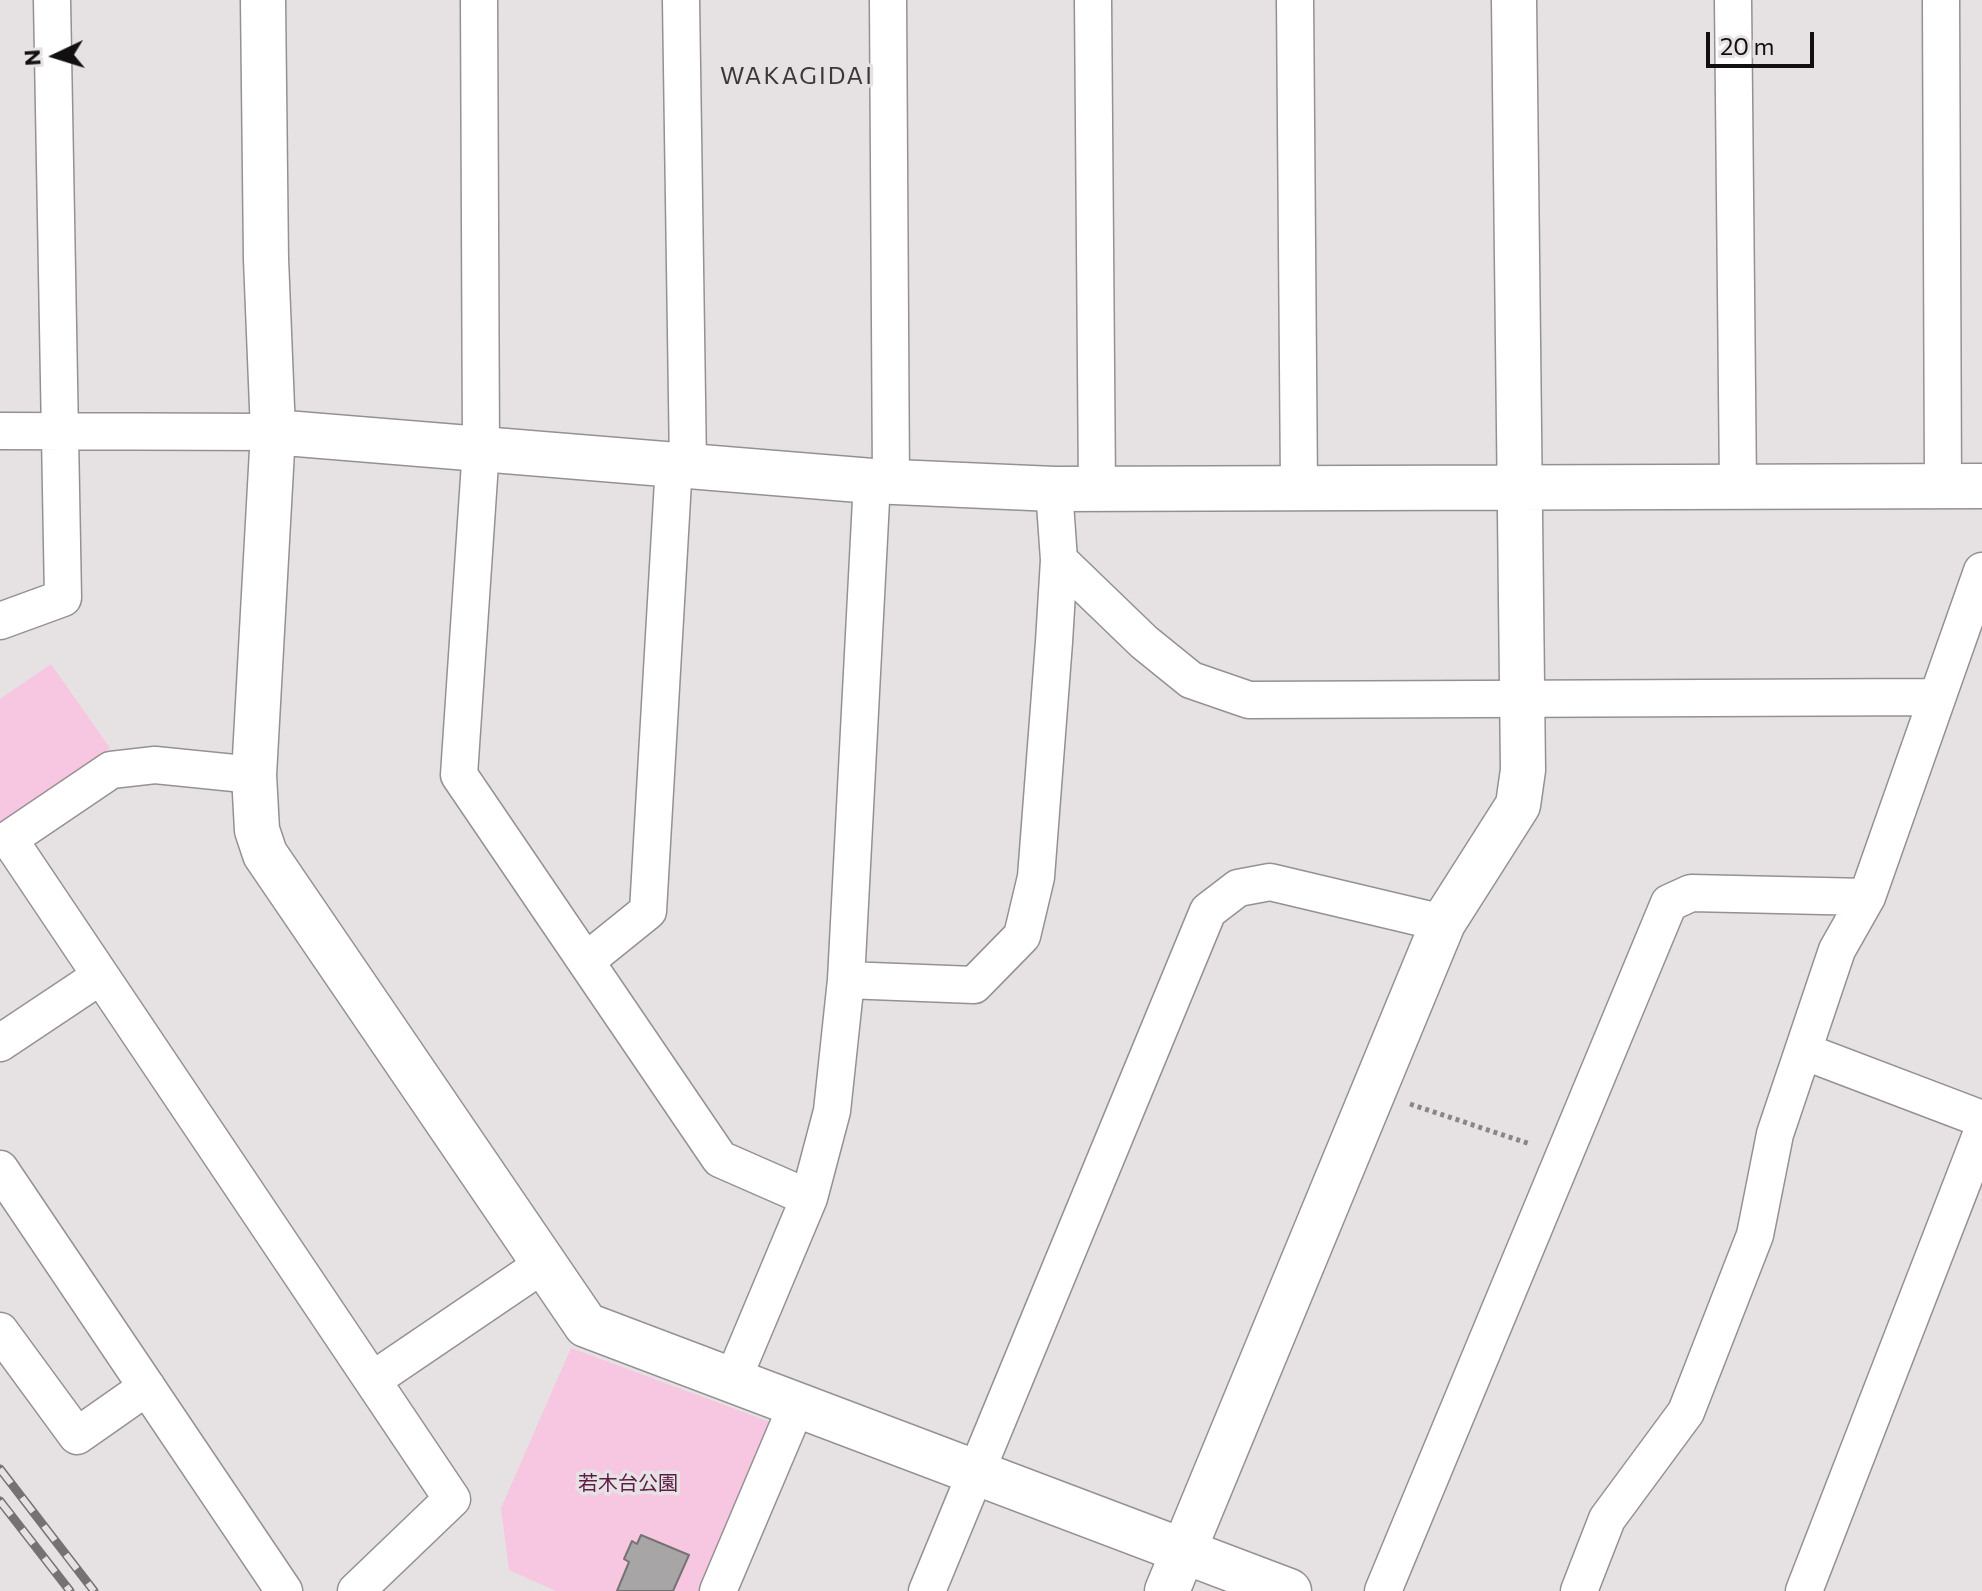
<!DOCTYPE html>
<html>
<head>
<meta charset="utf-8">
<style>
	body { margin:0 }
	#map { position:relative; width:1982px; height:1591px; overflow:hidden; background:#e6e2e4; font-family:Commissioner,sans-serif }
	canvas { display:block }
	.north { position:absolute; left:16px; top:16px; width:80px; height:80px; -webkit-text-stroke:6px #e6e2e4; paint-order:stroke; rotate:266deg; font-size:22px; font-weight:700; line-height:32px; text-align:center; color:#110f10 }
	.north::after { content:''; display:block; margin:auto; width:28px; height:36px; background:#110f10; clip-path:polygon(50% 0,100% 100%,50% 72%,0 100%) }
	.scale { position:absolute; left:1706px; top:32px; width:108px; height:36px; box-sizing:border-box; border:4px solid #110f10; border-top:0; padding-left:10px; font-size:24px; line-height:28px; white-space:nowrap; color:#110f10; -webkit-text-stroke:6px #e6e2e4; paint-order:stroke }
</style>
</head>
<body>
<div id="map">
<canvas width="1982" height="1591"></canvas>
<div class="north">N</div>
<div class="scale">20 m</div>
</div>
<script>
const ctx = document.querySelector('canvas').getContext('2d');
ctx.lineJoin = 'round';
function fill(path, color) {
  ctx.fillStyle = color;
  ctx.fill(path, 'evenodd');
}
function toPath(rows) {
  const path = new Path2D();
  for (const r of rows) {
    path.moveTo(r[0], r[1]);
    for (let i = 2; i < r.length; i += 2) path.lineTo(r[i], r[i + 1]);
  }
  return path;
}
function trace(path, color, width, dash) {
  ctx.strokeStyle = color;
  ctx.lineWidth = width;
  ctx.lineCap = dash ? 'butt' : 'round';
  ctx.setLineDash(dash || []);
  ctx.stroke(path);
}
function drawText(font, color, halo, rows, align = 'center') {
  ctx.font = font + ' Commissioner,"Noto Sans JP",sans-serif';
  ctx.lineWidth = 7;
  ctx.setLineDash([]);
  ctx.textBaseline = 'middle';
  ctx.strokeStyle = halo;
  ctx.fillStyle = color;
  for (const [text, x, y, turn = 0] of rows) {
    ctx.save();
    ctx.translate(x, y);
    ctx.rotate((+turn || 0) * Math.PI / 180);
    ctx.textAlign = isNaN(turn) ? turn : align;
    if (halo) ctx.strokeText(text, 0, 0);
    ctx.fillText(text, 0, 0);
    ctx.restore();
  }
}
fill(toPath([
	[51,664,110,748,0,826,0,699],
	[571,1348,770,1422,701,1591,556,1591,509,1570,501,1508]
]), '#f7c6e1');
const building = toPath([
	[641,1535,689,1555,673,1591,617,1591,629,1562,624,1559,632,1541,637,1544,641,1535]
]);
fill(building, '#a8a5a7');
trace(building, '#767375', 2);
const minor = toPath([
	[479,0,481,448,459,775,720,1159,809,1198],
	[681,0,688,465],
	[888,0,891,482],
	[1093,0,1097,489],
	[1295,0,1299,487],
	[1733,0,1738,487],
	[1941,0,1943,487],
	[0,431,273,432],
	[1059,560,1144,642,1191,680,1249,700,1936,697],
	[0,621,63,598,52,0],
	[254,775,155,765,111,770,9,839,452,1499,356,1591],
	[586,961,648,911,674,464],
	[846,980,974,985,1022,936,1036,877,1054,642,1059,560,1054,489],
	[0,1043,99,977],
	[1803,1051,1982,1119],
	[0,1169,284,1591],
	[0,1331,77,1436,147,1387],
	[374,1379,542,1265],
	[733,1379,809,1198,832,1111,846,980,872,481],
	[718,1591,796,1407],
	[927,1591,1208,911,1238,888,1270,882,1443,923],
	[1383,1591,1669,903,1691,893,1867,897],
	[1579,1591,1607,1519,1686,1412,1755,1235,1775,1134,1837,950,1867,897,1982,571],
	[1804,1591,1982,1132]
]);
const tertiary = toPath([
	[263,0,266,259,273,432,254,775,257,830,265,854,586,1325,1289,1591],
	[273,432,872,481,1054,489,1982,486],
	[1167,1591,1443,923,1518,805,1523,770,1514,0]
]);
trace(minor, '#959193', 39);
trace(tertiary, '#959193', 47);
trace(toPath([
	[1410,1104,1530,1144]
]), '#898688', 5, [4, 4]);
trace(minor, '#fff', 36);
trace(tertiary, '#fff', 44);
const rail = toPath([
	[0,1469,94,1591],
	[0,1501,70,1591]
]);
trace(rail, '#757273', 9);
trace(rail, '#e6e2e4', 6, [18]);
drawText('20px', '#5d1c46', '#e6e2e4', [
	["若木台公園",628,1483]
]);
ctx.letterSpacing = '2px';
drawText('24px', '#3b383a', '#e6e2e4', [
	["WAKAGIDAI",797,76]
]);
ctx.letterSpacing = '0px';
</script>
</body>
</html>
